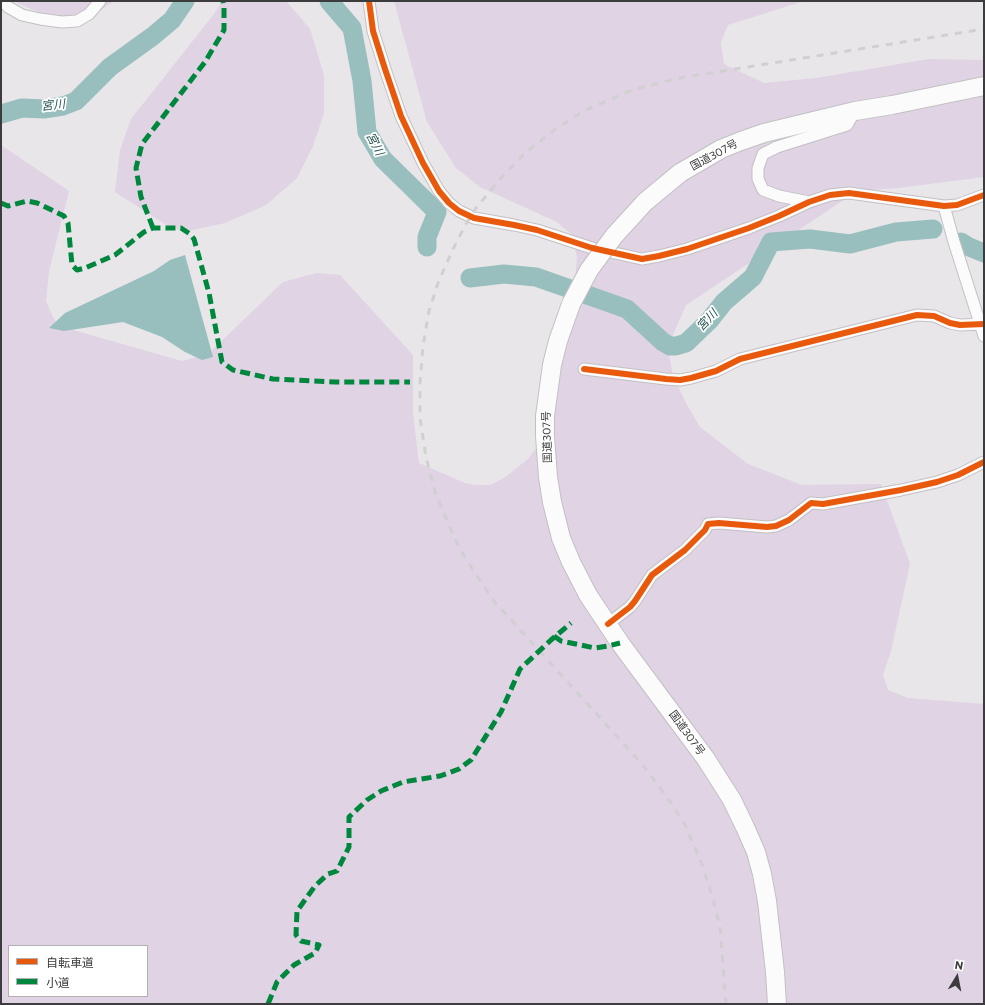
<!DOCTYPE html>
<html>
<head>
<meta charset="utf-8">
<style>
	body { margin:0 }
	#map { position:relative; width:985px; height:1005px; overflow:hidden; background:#e8e6e9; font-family:Commissioner,"Noto Sans JP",sans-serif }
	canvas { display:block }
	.frame { position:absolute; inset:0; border:2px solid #3c3b3d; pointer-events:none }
	.legend { position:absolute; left:8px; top:945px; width:140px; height:52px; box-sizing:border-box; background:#fff; border:1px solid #b1b1b1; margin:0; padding:5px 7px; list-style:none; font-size:12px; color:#3c3b3d }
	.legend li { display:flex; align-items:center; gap:8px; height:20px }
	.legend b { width:20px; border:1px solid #b1b1b1 }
	.north { position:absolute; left:937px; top:957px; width:40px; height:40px; -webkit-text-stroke:3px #fff; paint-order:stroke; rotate:10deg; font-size:11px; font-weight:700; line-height:16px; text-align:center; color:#3c3b3d }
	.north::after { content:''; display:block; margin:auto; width:14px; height:18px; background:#3c3b3d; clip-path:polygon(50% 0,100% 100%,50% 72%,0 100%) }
</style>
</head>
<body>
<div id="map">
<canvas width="985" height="1005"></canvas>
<div class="frame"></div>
<ul class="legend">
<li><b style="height:5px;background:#e8590c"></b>自転車道</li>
<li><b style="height:5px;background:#00873e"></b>小道</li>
</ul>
<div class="north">N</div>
</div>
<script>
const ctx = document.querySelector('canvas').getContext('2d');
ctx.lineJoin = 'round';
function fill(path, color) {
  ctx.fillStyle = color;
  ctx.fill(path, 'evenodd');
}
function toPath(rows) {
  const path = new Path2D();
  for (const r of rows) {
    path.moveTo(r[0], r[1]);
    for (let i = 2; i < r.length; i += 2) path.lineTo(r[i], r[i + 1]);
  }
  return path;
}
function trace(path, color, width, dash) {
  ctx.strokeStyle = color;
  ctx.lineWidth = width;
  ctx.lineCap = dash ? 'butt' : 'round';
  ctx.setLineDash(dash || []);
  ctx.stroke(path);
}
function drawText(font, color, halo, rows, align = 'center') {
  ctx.font = font + ' Commissioner,"Noto Sans JP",sans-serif';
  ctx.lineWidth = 3.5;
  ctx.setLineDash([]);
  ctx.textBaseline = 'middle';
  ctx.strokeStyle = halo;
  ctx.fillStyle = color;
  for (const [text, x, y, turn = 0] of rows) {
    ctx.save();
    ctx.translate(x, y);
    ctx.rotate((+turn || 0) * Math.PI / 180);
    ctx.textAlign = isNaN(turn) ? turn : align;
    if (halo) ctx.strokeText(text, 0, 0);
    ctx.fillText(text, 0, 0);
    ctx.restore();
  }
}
fill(toPath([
	[13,1,114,1,89,18,54,19],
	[222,1,286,1,310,29,324,75,324,113,313,146,297,178,266,205,225,223,188,231,171,228,115,192,120,150,131,119,214,14],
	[394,1,804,1,728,25,721,42,724,64,764,83,816,78,929,59,984,60,984,177,898,188,857,191,686,305,673,335,668,351,673,375,686,403,700,427,748,464,802,485,881,484,910,564,891,651,883,675,888,690,908,698,984,704,984,1004,1,1004,1,145,69,191,49,271,46,301,53,317,59,326,182,361,208,354,283,282,317,273,340,275,413,355,413,413,419,463,465,483,475,485,490,485,504,478,528,459,541,442,573,303,577,257,572,235,557,222,480,187,456,168,427,122],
	[9,946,147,946,147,996,9,996]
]), '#dfd3e4');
fill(toPath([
	[185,255,213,357,202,360,185,352,162,337,123,322,64,331,49,328,65,313,154,271,170,260]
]), '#98bfbe');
trace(toPath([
	[329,1,352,28,362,81,367,132,383,159,437,212,427,237,427,247],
	[1,114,22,108,44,109,63,106,76,101,110,67,153,36,172,20,185,1],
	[961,242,967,246,984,253],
	[470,278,504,274,536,277,627,309,663,342,670,346,676,346,686,343,709,321,724,302,753,277,771,242,810,239,850,244,896,232,933,229]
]), '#98bfbe', 19);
const minor = toPath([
	[3,1,8,7,22,15,40,19,62,22,77,21,89,14,100,1],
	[369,1,373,31,385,69,401,116,423,163,439,191,449,203,459,211,474,218,514,225,537,230,592,248,642,259,659,256,687,249,749,228,779,216,809,202,830,195,849,193,944,206,957,205,984,195],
	[809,202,779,196,763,190,758,179,758,168,763,154,777,147,847,125,855,111],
	[944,206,954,242,984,336],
	[584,369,666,379,680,380,691,378,716,371,740,359,917,315,934,316,950,323,960,325,984,324],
	[608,624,630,607,635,601,652,575,685,550,705,530,708,524,719,523,767,527,776,526,789,520,811,503,823,504,901,490,937,482,958,475,984,462]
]);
const trunk = toPath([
	[614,236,645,202,680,173,721,149,741,141,764,133,855,111,892,105,984,86],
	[571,304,558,341,552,365,545,416,545,436,548,477,552,502,561,538,571,562,588,595,620,643,706,759,732,800,745,827,756,852,762,874,767,901,775,972,777,1004]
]);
trace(minor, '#c2c0c2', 13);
trace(trunk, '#c2c0c2', 20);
trace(minor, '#fcfbfc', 11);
trace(trunk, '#fcfbfc', 18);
trace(toPath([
	[726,1004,720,927,712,896,702,864,685,825,671,803,642,764,494,601,473,570,459,547,448,523,435,492,426,457,420,418,420,383,423,346,429,311,438,283,452,251,466,224,476,208,502,177,525,153,557,128,586,110,632,90,679,78,984,29]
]), '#d1d0d1', 3, [7, 7]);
const trunkBridge = toPath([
	[571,304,589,270,614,236]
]);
trace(trunkBridge, '#c2c0c2', 20, []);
trace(trunkBridge, '#fcfbfc', 18);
trace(toPath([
	[1,203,8,206,27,201,37,203,64,216,68,223,72,265,77,270,85,268,115,255,144,232,153,228,181,228,190,234,194,239,209,293,222,362,233,370,273,379,335,382,410,382],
	[153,228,141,197,136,168,142,144,205,62,224,30,224,7,223,1],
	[554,636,561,641,595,648,608,646,620,643],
	[268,1004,277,982,294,965,315,953,319,945,301,941,296,935,297,911,315,886,328,874,337,871,349,847,349,817,367,800,381,791,403,782,440,776,459,769,471,760,501,712,520,669,551,640,571,623]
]), '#00873e', 5, [10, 5]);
trace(toPath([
	[369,1,373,31,385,69,401,116,423,163,439,191,449,203,459,211,474,218,514,225,537,230,592,248,642,259,659,256,687,249,749,228,779,216,809,202,830,195,849,193,944,206,957,205,984,195],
	[584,369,666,379,680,380,691,378,716,371,740,359,917,315,934,316,950,323,960,325,984,324],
	[608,624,630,607,635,601,652,575,685,550,705,530,708,524,719,523,767,527,776,526,789,520,811,503,823,504,901,490,937,482,958,475,984,462]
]), '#e8590c', 6);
drawText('11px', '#3c3b3d', '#fff', [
	["国道307号",714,155,-28],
	["国道307号",547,437,-92],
	["国道307号",687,733,54]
]);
drawText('italic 12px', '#1f514f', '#fff', [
	["宮川",53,105,-6],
	["宮川",375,144,63],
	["宮川",707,320,-47]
]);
</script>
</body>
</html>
